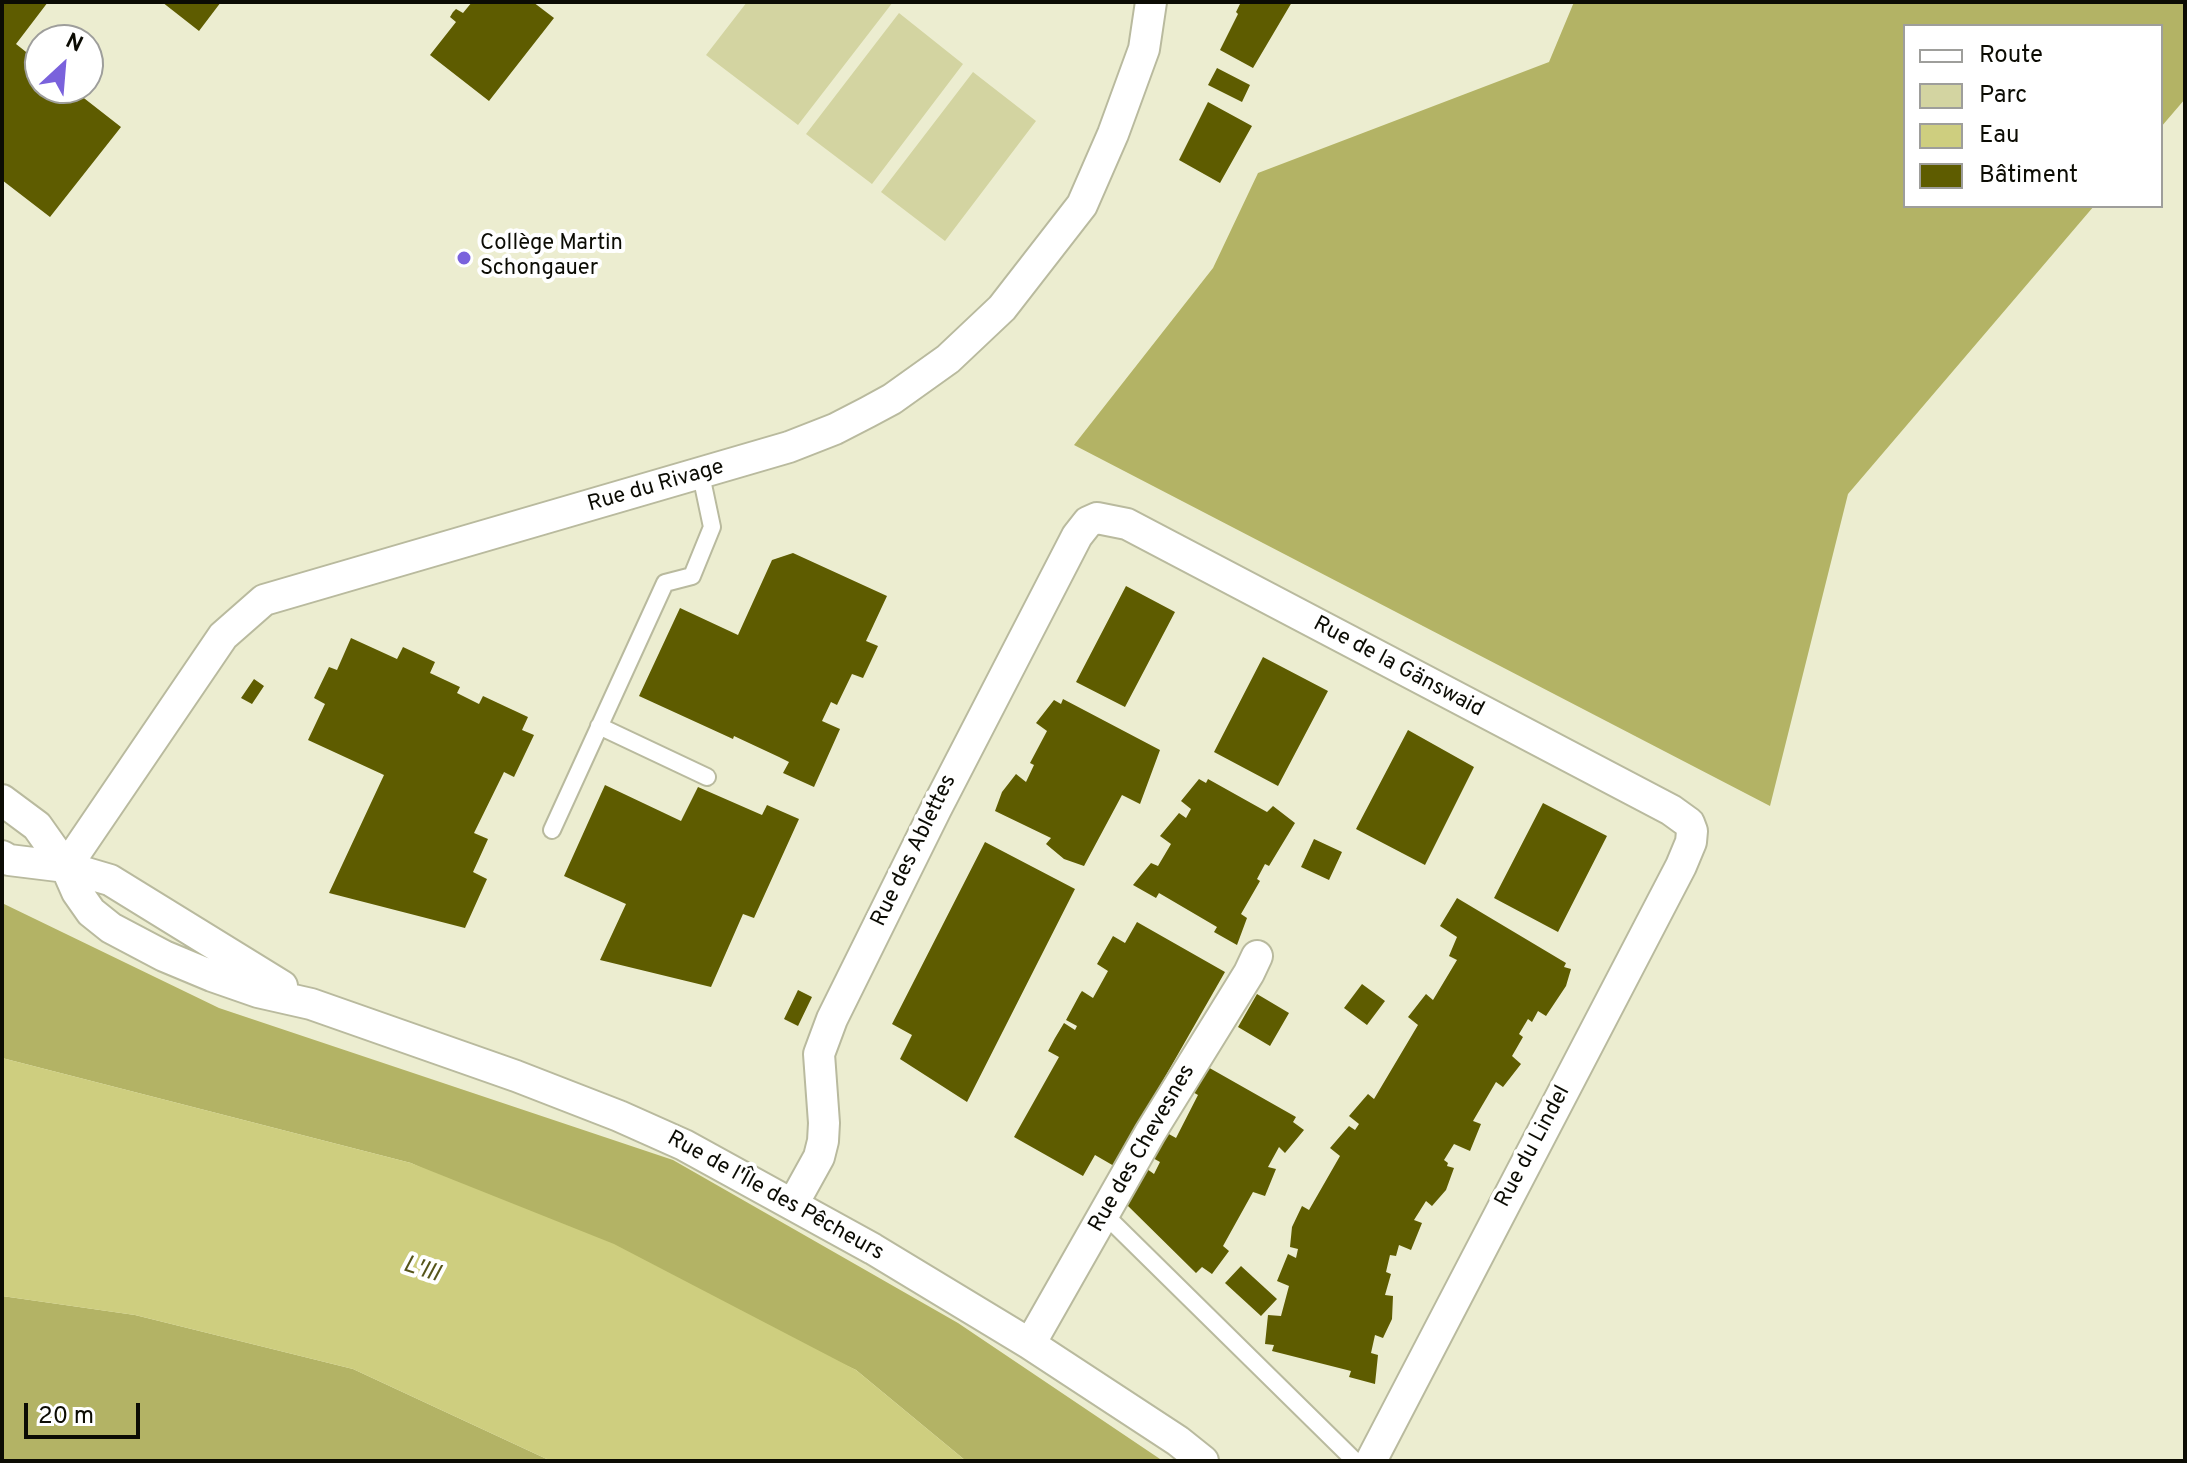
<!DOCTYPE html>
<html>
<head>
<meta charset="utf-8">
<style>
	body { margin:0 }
	#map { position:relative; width:2187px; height:1463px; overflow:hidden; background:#ecedd0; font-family:Overpass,sans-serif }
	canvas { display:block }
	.frame { position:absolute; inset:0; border:4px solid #0c0c04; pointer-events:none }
	.legend { position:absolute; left:1903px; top:24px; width:260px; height:184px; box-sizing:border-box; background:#fff; border:2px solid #9e9e9b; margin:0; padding:10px 14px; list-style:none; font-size:24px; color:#0c0c04 }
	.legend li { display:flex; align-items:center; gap:16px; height:40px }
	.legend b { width:40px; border:2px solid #9e9e9b }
	.north { position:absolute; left:24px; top:24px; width:80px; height:80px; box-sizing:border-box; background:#fff; border:2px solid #9e9e9b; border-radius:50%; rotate:26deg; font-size:22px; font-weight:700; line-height:32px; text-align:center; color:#0c0c04 }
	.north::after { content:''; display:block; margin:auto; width:28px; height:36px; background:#7a62dc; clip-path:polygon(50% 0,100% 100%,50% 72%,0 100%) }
	.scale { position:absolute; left:24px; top:1403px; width:116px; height:36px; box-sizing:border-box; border:4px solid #0c0c04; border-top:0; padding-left:10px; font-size:24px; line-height:28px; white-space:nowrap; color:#0c0c04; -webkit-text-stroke:6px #fff; paint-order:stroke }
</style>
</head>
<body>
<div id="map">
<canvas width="2187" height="1463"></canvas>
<div class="frame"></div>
<ul class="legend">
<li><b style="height:10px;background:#fff"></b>Route</li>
<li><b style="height:22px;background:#d3d4a1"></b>Parc</li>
<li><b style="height:22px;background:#cece7f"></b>Eau</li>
<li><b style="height:22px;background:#5e5c00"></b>Bâtiment</li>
</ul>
<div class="north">N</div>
<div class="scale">20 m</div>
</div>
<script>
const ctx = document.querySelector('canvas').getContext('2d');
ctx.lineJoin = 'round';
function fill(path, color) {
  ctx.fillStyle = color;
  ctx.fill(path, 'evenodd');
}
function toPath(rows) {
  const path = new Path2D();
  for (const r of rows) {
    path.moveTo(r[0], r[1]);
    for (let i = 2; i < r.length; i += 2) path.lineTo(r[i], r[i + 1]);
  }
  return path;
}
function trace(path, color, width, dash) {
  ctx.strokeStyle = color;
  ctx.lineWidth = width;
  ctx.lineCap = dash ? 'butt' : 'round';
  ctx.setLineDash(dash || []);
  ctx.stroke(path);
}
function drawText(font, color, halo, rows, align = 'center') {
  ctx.font = font + ' Overpass,sans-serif';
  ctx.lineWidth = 8;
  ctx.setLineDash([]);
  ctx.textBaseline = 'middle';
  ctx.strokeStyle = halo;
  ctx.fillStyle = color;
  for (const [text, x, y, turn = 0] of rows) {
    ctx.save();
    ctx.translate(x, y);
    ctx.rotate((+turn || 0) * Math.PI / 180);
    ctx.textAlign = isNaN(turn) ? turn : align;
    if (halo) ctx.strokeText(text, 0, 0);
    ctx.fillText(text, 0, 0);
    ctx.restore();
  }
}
fill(toPath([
	[747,2,893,2,798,125,706,55],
	[899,13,963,64,872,184,806,134],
	[973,72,1036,121,945,241,881,192]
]), '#d3d4a1');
fill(toPath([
	[1574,2,2185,2,2185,99,2161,127,2161,26,1905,26,1905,206,2094,206,1848,494,1770,806,1074,445,1213,268,1258,173,1549,62],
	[2,903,219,1008,673,1160,958,1323,1163,1461,966,1461,856,1370,411,1163,2,1058],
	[2,1296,135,1315,353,1369,551,1461,2,1461]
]), '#b3b365');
fill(toPath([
	[2,1058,411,1163,614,1244,856,1370,966,1461,551,1461,353,1369,135,1315,2,1296]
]), '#cece7f');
fill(toPath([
	[2,2,48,2,16,44,40,63,40,88,71,88,121,127,50,217,2,180],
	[162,2,221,2,199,31],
	[472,2,533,2,554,18,489,101,430,55,456,22,450,17,453,12,456,9,463,13],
	[1241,2,1292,2,1253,68,1220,50,1238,14,1236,12],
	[1217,68,1250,85,1242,102,1208,85],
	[1208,102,1252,126,1220,183,1179,160],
	[793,553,887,596,866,641,878,646,863,678,852,674,837,705,831,702,822,721,840,729,814,787,783,773,789,762,779,757,734,736,733,739,639,696,680,608,738,635,772,560],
	[1126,586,1175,612,1125,707,1076,682],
	[351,638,397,659,403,647,435,662,430,673,460,687,457,693,479,704,483,696,528,717,522,730,534,735,514,777,504,772,474,833,488,839,473,872,487,879,465,928,329,893,384,775,308,740,325,704,314,698,329,667,337,670],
	[1263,657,1328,691,1278,786,1214,752],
	[254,679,264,686,252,704,241,698],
	[1063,699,1160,750,1140,804,1122,795,1084,866,1064,859,1046,844,1051,838,995,811,1002,792,1016,774,1026,782,1034,765,1030,763,1047,731,1036,723,1054,700,1061,704],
	[1408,730,1474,767,1425,865,1356,829],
	[1199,779,1206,783,1208,779,1267,812,1273,806,1295,823,1269,866,1265,864,1257,879,1260,881,1241,914,1247,918,1237,945,1214,932,1217,927,1159,893,1156,898,1133,885,1151,863,1158,866,1171,844,1160,836,1179,813,1186,818,1191,809,1181,801],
	[605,785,681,821,698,787,762,815,767,805,799,819,754,918,743,914,711,987,600,960,626,904,564,876],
	[1543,803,1607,836,1558,932,1494,898],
	[1314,839,1342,852,1329,880,1301,867],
	[985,842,1075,889,967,1102,900,1059,912,1035,892,1024],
	[1457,898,1566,963,1564,967,1571,969,1566,986,1546,1016,1538,1011,1532,1022,1528,1019,1519,1034,1523,1037,1512,1056,1521,1064,1503,1087,1496,1082,1473,1121,1481,1124,1470,1151,1454,1144,1444,1160,1448,1163,1447,1166,1454,1168,1446,1190,1432,1206,1426,1201,1414,1220,1422,1223,1411,1250,1399,1245,1396,1256,1390,1255,1386,1272,1391,1274,1385,1295,1393,1296,1392,1319,1383,1338,1375,1335,1371,1353,1378,1355,1375,1384,1349,1377,1351,1371,1272,1351,1274,1345,1265,1344,1268,1315,1281,1316,1289,1286,1277,1281,1288,1254,1296,1258,1298,1249,1290,1247,1292,1227,1302,1206,1309,1210,1340,1156,1330,1148,1349,1126,1355,1130,1359,1124,1349,1116,1368,1094,1374,1099,1418,1025,1408,1017,1426,994,1433,1000,1457,960,1449,956,1457,937,1440,926],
	[1137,922,1225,972,1114,1166,1095,1155,1083,1176,1014,1137,1059,1057,1048,1051,1055,1038,1064,1023,1075,1030,1077,1026,1066,1020,1080,994,1082,991,1093,998,1108,971,1097,964,1113,936,1125,943],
	[1362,984,1385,1001,1367,1025,1344,1008],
	[798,990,812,997,798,1026,784,1019],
	[1257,994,1289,1013,1270,1046,1238,1027],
	[1206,1066,1296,1117,1293,1122,1304,1130,1285,1153,1279,1147,1268,1167,1276,1169,1265,1196,1253,1192,1223,1246,1229,1251,1212,1274,1202,1267,1196,1273,1126,1204,1147,1169,1154,1174,1160,1162,1151,1157,1167,1133,1176,1138,1198,1095,1191,1091],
	[1241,1266,1277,1299,1261,1316,1225,1283]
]), '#5e5c00');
const service = toPath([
	[599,726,707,777],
	[552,830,665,583,692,576,712,527,701,475],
	[1104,1214,1355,1461]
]);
const minor = toPath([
	[2,800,37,826,66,867,77,892,91,912,111,928,164,956,212,976,258,992,311,1004,516,1076,619,1116,684,1145,873,1249,1030,1344,1178,1441,1203,1461],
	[2,856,9,860,66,867,110,880,282,986],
	[66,867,223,636,264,600,789,447,835,429,868,412,892,399,948,359,1002,308,1082,205,1113,134,1144,49,1151,2],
	[793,1204,819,1157,823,1141,824,1123,819,1054,832,1019,936,809,1077,536,1088,522,1097,518,1127,524,1671,810,1689,823,1692,831,1691,842,1681,866,1371,1461],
	[1030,1344,1150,1133,1249,973,1257,956]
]);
trace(service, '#b9ba9e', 20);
trace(minor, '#b9ba9e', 34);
trace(service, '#fff', 16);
trace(minor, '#fff', 30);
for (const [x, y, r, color] of [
	[464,258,8,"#7a62dc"]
]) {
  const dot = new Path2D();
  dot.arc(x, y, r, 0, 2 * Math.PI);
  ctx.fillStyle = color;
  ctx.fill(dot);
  trace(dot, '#fff', 3);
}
drawText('22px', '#0c0c04', '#fff', [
	["Collège Martin",480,245],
	["Schongauer",480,270]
], 'left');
drawText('22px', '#0c0c04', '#fff', [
	["Rue du Rivage",656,487,-16],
	["Rue de la Gänswaid",1398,668,28],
	["Rue des Ablettes",915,851,-64],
	["Rue du Lindel",1534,1147,-62],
	["Rue des Chevesnes",1143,1149,-60],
	["Rue de l'Île des Pêcheurs",775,1197,29]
]);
drawText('italic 24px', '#55541a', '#fff', [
	["L'Ill",421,1271,18]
]);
</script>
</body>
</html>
